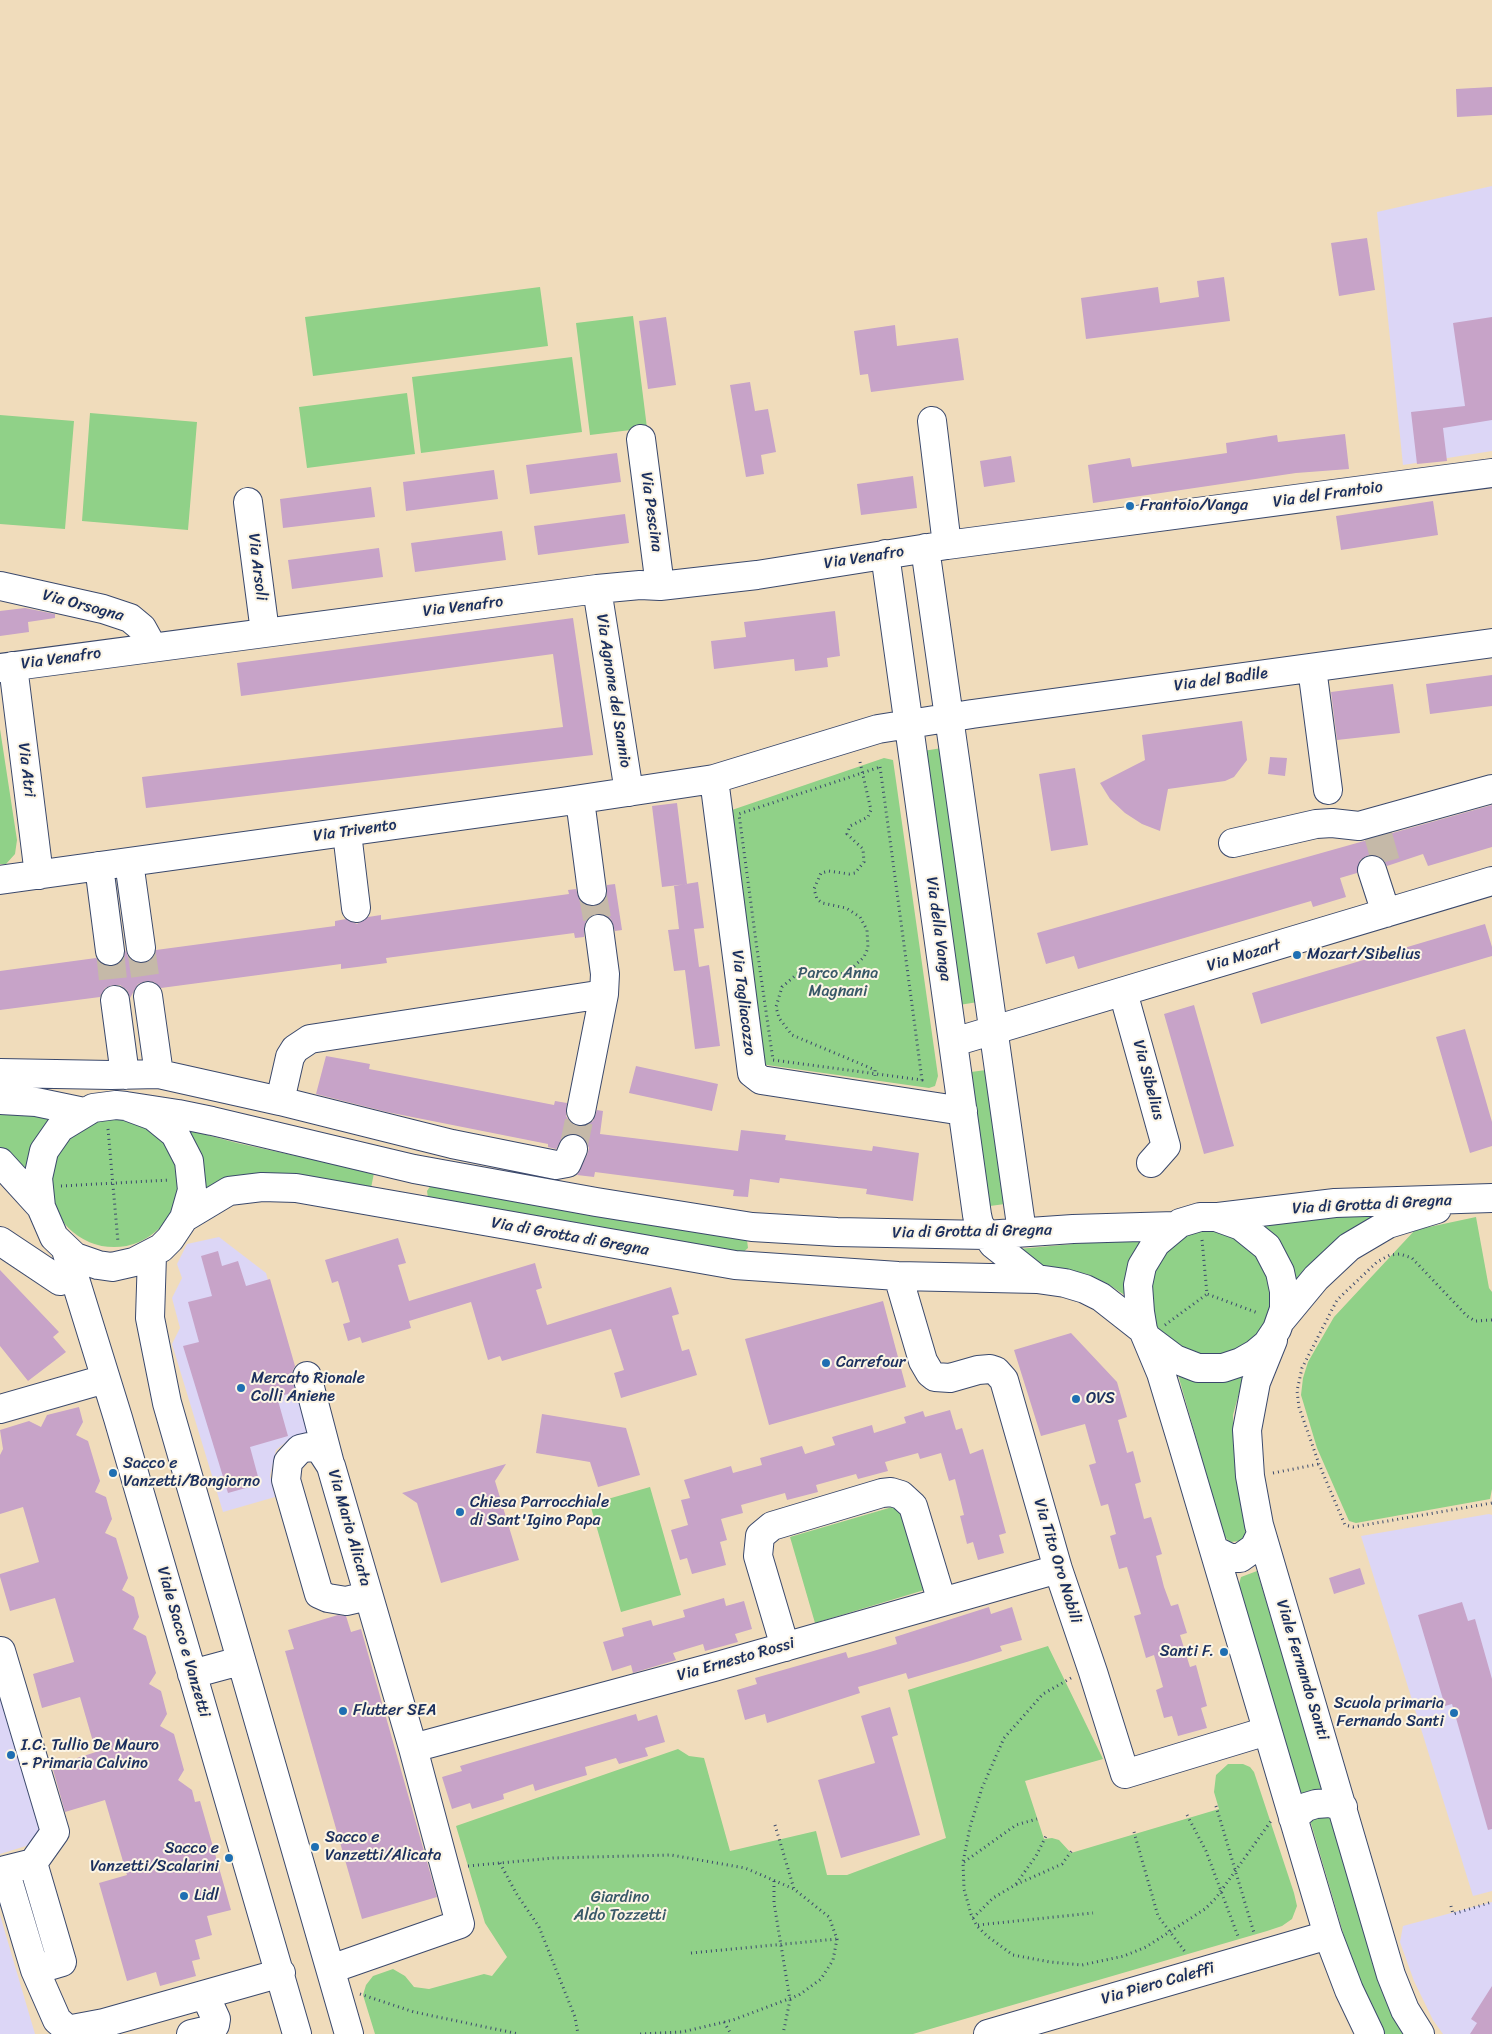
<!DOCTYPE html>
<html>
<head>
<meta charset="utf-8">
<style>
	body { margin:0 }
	canvas { display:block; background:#f0dcbb }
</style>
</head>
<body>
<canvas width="1492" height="2034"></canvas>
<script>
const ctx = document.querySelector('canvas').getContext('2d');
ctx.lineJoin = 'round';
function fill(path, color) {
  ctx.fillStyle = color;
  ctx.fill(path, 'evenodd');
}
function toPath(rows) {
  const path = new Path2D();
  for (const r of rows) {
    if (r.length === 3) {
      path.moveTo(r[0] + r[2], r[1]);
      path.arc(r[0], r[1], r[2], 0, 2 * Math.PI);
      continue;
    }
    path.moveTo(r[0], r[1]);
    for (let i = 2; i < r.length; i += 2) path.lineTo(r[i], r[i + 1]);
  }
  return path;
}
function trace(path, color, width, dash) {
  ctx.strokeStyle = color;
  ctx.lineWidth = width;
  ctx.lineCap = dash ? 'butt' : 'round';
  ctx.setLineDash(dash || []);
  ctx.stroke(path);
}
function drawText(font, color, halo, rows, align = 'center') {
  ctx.font = font + ' Sriracha,sans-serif';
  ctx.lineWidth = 4;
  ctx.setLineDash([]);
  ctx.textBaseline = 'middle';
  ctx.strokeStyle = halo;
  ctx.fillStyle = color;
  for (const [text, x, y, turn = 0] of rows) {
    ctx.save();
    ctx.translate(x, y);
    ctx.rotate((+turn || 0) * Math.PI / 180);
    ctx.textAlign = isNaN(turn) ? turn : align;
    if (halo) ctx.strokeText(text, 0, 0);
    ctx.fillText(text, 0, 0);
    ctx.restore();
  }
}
fill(toPath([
	[1492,186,1492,451,1403,465,1377,212],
	[219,1237,266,1273,309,1433,291,1438,276,1450,270,1476,275,1497,223,1512,172,1344,180,1328,172,1298,182,1278,177,1264,187,1244],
	[1489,1514,1492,1515,1492,1891,1473,1896,1361,1536],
	[0,1678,46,1831,42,1841,0,1854],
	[1492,1902,1492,2034,1443,2034,1433,2020,1414,1981,1400,1942,1403,1926],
	[0,1915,35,2034,0,2034]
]), '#dcd6f6');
fill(toPath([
	[540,287,548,346,313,376,305,317],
	[633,316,647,428,590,435,576,323],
	[572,357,582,432,421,453,412,377],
	[407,393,415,454,307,468,299,407],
	[90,413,197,422,188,530,82,521],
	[0,415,74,421,65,529,0,524],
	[0,729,17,840,15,854,6,864,0,864],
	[942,748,978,1002,959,1005,923,751],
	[884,758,893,760,938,1076,935,1086,929,1088,760,1064,729,811],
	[986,1070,1005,1204,990,1206,971,1072],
	[0,1108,64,1111,28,1175,0,1149],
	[114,1183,64],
	[177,1127,237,1143,374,1173,371,1188,289,1174,264,1174,205,1191],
	[431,1185,741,1238,747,1240,748,1248,740,1255,428,1198,427,1191],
	[1374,1209,1377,1217,1324,1252,1293,1284,1255,1224],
	[1476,1217,1489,1288,1492,1292,1492,1489,1490,1499,1356,1523,1349,1521,1317,1448,1301,1395,1303,1378,1308,1362,1334,1317,1415,1230],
	[1201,1229,1224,1230,1259,1250,1276,1298,1261,1335,1228,1356,1188,1354,1157,1330,1152,1320,1151,1271,1176,1240],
	[1139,1238,1141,1242,1131,1259,1126,1296,1108,1284,1087,1274,1035,1265,1018,1249],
	[1177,1371,1198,1381,1208,1382,1218,1381,1245,1371,1233,1415,1234,1450,1246,1530,1244,1538,1240,1541,1230,1542,1224,1536],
	[650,1487,681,1595,621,1612,590,1504],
	[906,1503,931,1588,815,1623,790,1537],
	[1257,1571,1323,1790,1313,1791,1302,1797,1239,1584,1241,1577],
	[1048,1646,1103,1759,1025,1781,1044,1839,1052,1838,1059,1840,1071,1853,1219,1809,1214,1792,1216,1775,1228,1764,1243,1764,1250,1767,1254,1772,1294,1893,1297,1906,1292,1919,1282,1926,1267,1931,913,2034,375,2034,363,1995,366,1985,373,1976,393,1969,405,1976,414,1987,429,1989,484,1974,492,1976,507,1957,485,1923,456,1826,678,1749,689,1756,704,1758,730,1851,816,1831,827,1875,847,1875,946,1838,908,1690],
	[1331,1814,1376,1972,1392,2013,1404,2034,1381,2034,1349,1953,1310,1820]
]), '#90d188');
fill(toPath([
	[1492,87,1492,115,1457,117,1456,89],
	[1367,238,1375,290,1339,296,1331,243],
	[1224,277,1230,321,1086,339,1081,298,1158,287,1160,303,1199,297,1197,281],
	[666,317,676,385,648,389,639,321],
	[1492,317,1492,420,1443,428,1447,461,1417,464,1411,412,1465,406,1453,323],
	[895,325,897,346,958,338,964,380,871,392,868,374,860,375,854,331],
	[750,382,755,411,768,409,776,452,761,455,764,474,746,477,730,385],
	[1345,434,1349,469,1296,473,1093,503,1088,465,1130,458,1132,467,1227,453,1226,443,1277,435,1278,442],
	[617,453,621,482,530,494,526,465],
	[1011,456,1015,482,984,487,980,461],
	[494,470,498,499,406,511,403,482],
	[913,476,917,508,861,515,857,484],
	[371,487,375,517,283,528,280,499],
	[1433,501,1438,535,1341,550,1336,516],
	[625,514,629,543,538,555,534,526],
	[502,531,506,560,415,572,411,543],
	[379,548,383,577,292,589,288,560],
	[25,608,55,614,55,618,28,622,29,632,0,636,0,611],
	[835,611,840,656,827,658,828,667,795,671,794,659,714,669,711,641,746,637,744,622],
	[573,618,593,755,146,808,142,777,563,727,553,654,241,696,237,663],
	[1492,675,1492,706,1430,714,1426,684],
	[1393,684,1400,733,1337,740,1331,692],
	[1242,721,1247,760,1234,777,1225,781,1168,789,1160,831,1142,824,1125,813,1110,799,1100,783,1145,760,1142,735],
	[1270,757,1287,758,1285,776,1268,774],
	[1075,768,1088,845,1051,851,1039,774],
	[677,803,687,884,662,887,652,806],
	[1492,805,1492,847,1428,866,1423,854,1387,866,1382,858,1376,855,1368,855,1360,860,1357,873,1340,878,1346,897,1313,907,1311,901,1078,969,1074,956,1046,964,1037,933],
	[698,882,704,928,694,929,699,967,709,965,720,1046,695,1049,685,970,674,971,668,930,679,929,674,886],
	[615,884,622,930,615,931,611,919,604,914,597,914,590,916,585,923,584,937,575,938,574,933,386,958,387,963,357,967,341,969,341,964,161,988,154,982,146,981,138,984,130,998,127,990,120,985,113,985,105,988,100,997,0,1010,0,971,96,958,104,965,112,966,120,963,126,950,128,957,135,962,144,963,151,960,156,950,335,926,335,921,346,919,357,924,368,917,381,915,381,920,569,894,568,890,576,889,580,901,586,906,595,906,602,903,606,897,607,885],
	[1485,924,1492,947,1492,956,1261,1024,1252,993],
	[1194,1005,1234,1146,1204,1154,1164,1014],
	[1465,1029,1492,1122,1492,1146,1470,1153,1436,1037],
	[326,1056,370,1064,369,1069,554,1105,555,1101,567,1103,566,1116,570,1122,578,1126,586,1126,593,1121,597,1110,603,1111,600,1134,738,1151,741,1130,786,1135,785,1140,872,1151,873,1146,919,1153,913,1201,866,1194,867,1189,780,1178,779,1183,750,1179,748,1197,733,1196,734,1190,595,1172,594,1177,577,1175,587,1155,589,1148,585,1139,579,1134,571,1134,564,1136,556,1149,548,1147,548,1144,387,1112,316,1094],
	[636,1066,718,1084,712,1111,629,1093],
	[398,1238,406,1263,398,1265,409,1301,535,1263,542,1288,536,1290,547,1325,671,1287,679,1314,672,1316,682,1351,689,1349,697,1375,621,1398,614,1373,624,1370,611,1329,502,1361,500,1356,488,1360,471,1302,409,1321,411,1328,362,1343,360,1337,348,1341,343,1324,350,1322,338,1281,332,1283,325,1260],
	[218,1251,222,1266,238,1261,246,1286,270,1279,295,1366,292,1372,295,1392,277,1397,288,1436,250,1447,260,1484,228,1493,183,1346,199,1342,188,1302,212,1296,201,1256],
	[0,1270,59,1332,53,1337,66,1352,28,1381,0,1346],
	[883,1301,906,1387,769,1425,745,1339],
	[1071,1333,1117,1382,1127,1417,1118,1420,1127,1453,1133,1451,1141,1482,1135,1484,1144,1519,1151,1517,1162,1554,1156,1556,1164,1587,1171,1606,1178,1604,1187,1633,1180,1635,1190,1667,1196,1665,1207,1706,1201,1708,1207,1728,1178,1736,1172,1716,1164,1718,1156,1690,1163,1687,1154,1655,1146,1658,1134,1616,1141,1614,1127,1567,1119,1569,1110,1536,1116,1534,1108,1504,1101,1506,1089,1465,1096,1463,1085,1424,1041,1436,1014,1350],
	[79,1407,83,1422,76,1435,88,1441,100,1481,95,1492,106,1497,112,1519,105,1533,116,1538,128,1578,122,1590,134,1597,139,1617,133,1629,146,1636,156,1673,149,1684,161,1691,167,1714,160,1726,174,1734,184,1770,178,1780,192,1790,195,1802,200,1801,231,1910,207,1916,212,1935,195,1940,200,1959,192,1961,196,1976,160,1986,156,1972,127,1981,99,1883,127,1875,105,1800,65,1812,52,1766,96,1752,80,1697,42,1708,33,1674,74,1662,55,1598,10,1611,0,1577,0,1574,39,1562,23,1507,0,1514,0,1455,3,1449,0,1430,29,1421,41,1427,47,1415],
	[950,1410,956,1430,962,1428,970,1454,983,1449,1006,1533,999,1535,1004,1553,978,1560,973,1542,967,1544,960,1516,964,1515,955,1479,949,1481,941,1453,920,1459,918,1453,885,1462,888,1471,858,1479,856,1474,816,1485,818,1492,787,1500,785,1493,741,1505,743,1513,721,1519,727,1540,720,1542,726,1565,692,1574,687,1558,680,1560,671,1530,688,1525,681,1500,690,1498,684,1480,731,1466,733,1473,762,1465,760,1458,802,1446,805,1454,835,1445,832,1437,872,1425,874,1433,906,1423,904,1417,923,1411,925,1417],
	[542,1414,626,1428,640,1475,598,1487,590,1462,536,1453],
	[506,1464,495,1481,519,1560,441,1583,417,1503,402,1493],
	[1360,1568,1365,1584,1334,1594,1329,1578],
	[724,1598,726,1606,744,1601,752,1629,735,1634,738,1642,705,1651,703,1644,673,1653,676,1660,633,1673,631,1665,612,1671,603,1642,624,1636,622,1628,651,1620,653,1626,685,1617,683,1610],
	[1462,1602,1468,1621,1475,1619,1492,1679,1492,1829,1488,1830,1452,1704,1445,1706,1418,1615],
	[989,1607,991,1614,1012,1607,1022,1640,1000,1646,1002,1651,970,1661,908,1679,906,1673,858,1687,860,1693,767,1723,765,1714,745,1720,737,1690,757,1684,755,1678,846,1652,848,1658,870,1652,897,1644,895,1637],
	[338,1615,346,1616,351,1632,361,1629,437,1897,362,1919,285,1651,294,1649,288,1630],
	[890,1707,898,1735,892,1737,920,1835,841,1858,818,1780,875,1763,861,1716],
	[636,1714,638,1721,657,1715,665,1742,645,1748,648,1756,619,1764,616,1758,585,1767,587,1775,557,1784,535,1791,533,1784,503,1794,504,1799,472,1809,470,1803,452,1809,442,1777,462,1771,460,1766],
	[1492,1986,1492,2034,1470,2034,1477,2023,1471,2019]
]), '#c7a3c8');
trace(toPath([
	[1378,835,1387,866],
	[592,891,599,929],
	[141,948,148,996],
	[110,951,115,1000],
	[573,1149,581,1111]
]), '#c5b9a8', 28, [28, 14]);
const minor = toPath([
	[932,421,947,545],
	[641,439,660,586],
	[248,502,265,632],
	[925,548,1022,1232],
	[885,554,977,1215,979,1224,993,1244,1037,1279],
	[0,586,103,609,130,618,142,628,152,646],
	[597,589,629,792],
	[13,666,39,875],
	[0,668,597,589,640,585,660,586,757,575,947,545,1492,473],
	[1312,668,1328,790],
	[714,779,752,1073,761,1080,963,1111],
	[580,800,592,891],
	[347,833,356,908],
	[1233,843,1316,824,1332,823,1359,826,1492,789],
	[129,862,141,948],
	[99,866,110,951],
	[1372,870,1386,913],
	[0,880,561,802,714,779,878,729,972,714,1492,643],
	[1123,992,1166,1146,1151,1163],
	[148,996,159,1074],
	[115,1000,125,1075],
	[954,1042,1492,881],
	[0,1073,111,1075,159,1074,280,1101,452,1144,556,1165,567,1163,573,1149],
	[0,1100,36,1102,84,1112],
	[280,1101,290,1057,295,1049,310,1039,604,994],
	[126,1106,153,1116,175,1134,189,1161,192,1190,184,1218,170,1239,161,1248,134,1262,112,1267,98,1265,75,1257,54,1237,41,1207,38,1178,44,1151,60,1128,93,1108,116,1105,126,1106,178,1114,212,1121,414,1169,596,1202,752,1227,837,1232,986,1235,1073,1229,1175,1226],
	[581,1111,604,994,605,974,599,929],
	[0,1162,41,1207],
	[1218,1217,1335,1203,1492,1198],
	[184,1218,229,1191,262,1187,296,1188,735,1265,898,1276,1037,1279,1065,1283,1085,1289,1101,1297,1143,1330],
	[0,1241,60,1281,74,1277],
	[66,1250,118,1418,297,2034],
	[152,1255,150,1318,167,1403,349,2034],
	[898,1276,923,1361,930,1373,935,1377,950,1378,978,1370,990,1369,996,1371,1004,1380,1058,1569,1093,1672,1125,1774,1267,1731],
	[1282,1319,1316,1278,1349,1247,1388,1224,1437,1209],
	[1147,1338,1175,1359,1198,1368,1223,1368,1241,1362,1255,1354,1267,1344,1277,1329,1284,1309,1284,1291,1280,1272,1267,1247,1241,1226,1216,1217,1200,1217,1180,1223,1156,1243,1142,1266,1138,1285,1140,1312,1143,1330,1161,1373,1181,1439,1328,1935,1349,1990,1370,2034],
	[1273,1340,1256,1382,1247,1430,1250,1476,1259,1525,1391,1975,1405,2010,1420,2034],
	[307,1376,330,1464],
	[0,1409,105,1379],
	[1214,1550,1230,1558,1240,1558,1254,1548,1261,1534],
	[785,1647,758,1556,760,1536,772,1526,882,1493,891,1492,901,1495,913,1506,942,1602],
	[1,1651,55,1832,33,1863,5,1870,35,1970,62,1962,33,1863],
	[192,1674,240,1661],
	[413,1748,714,1667,1058,1569],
	[1293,1818,1306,1807,1316,1804,1330,1803,1343,1807],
	[331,1969,460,1924,413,1748,331,1466,320,1449,309,1447,300,1449,288,1462,286,1480,319,1594,328,1598,346,1601,368,1596],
	[35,1970,57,2020,66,2028,72,2029,104,2023,281,1973],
	[191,2034,212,2029,215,2025,216,2019,205,1995],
	[988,2034,1328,1935]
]);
trace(minor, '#3b496c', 30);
trace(toPath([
	[860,762,871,810,868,817,850,826,847,834,863,849,864,862,855,873,849,874,829,871,821,873,814,889,817,899,822,903,846,908,860,917,867,930,868,948,864,957,849,971,841,974,806,971,797,974,782,987,776,1007,779,1018,792,1035,868,1067,875,1070,875,1076],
	[880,767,891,847,922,1080,773,1060,757,949,739,814,880,767],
	[108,1129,118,1242],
	[61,1186,170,1180],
	[1202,1240,1207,1294,1258,1313],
	[1492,1320,1475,1321,1467,1316,1412,1258,1400,1254,1390,1255,1377,1262,1337,1300,1302,1368,1297,1391,1299,1407,1319,1464,1345,1525,1353,1527,1492,1503],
	[1165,1325,1207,1294],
	[1273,1473,1319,1464],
	[1071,1678,1043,1694,1004,1738,982,1788,970,1827,963,1862,964,1889,971,1914,977,1926,987,1936,1013,1955,1050,1962,1082,1965,1124,1956,1146,1947,1205,1909,1216,1898,1271,1821],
	[1216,1806,1254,1933],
	[1187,1815,1206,1851,1239,1939],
	[775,1825,794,1889],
	[1134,1832,1158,1916,1186,1953],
	[964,1862,1016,1825,1037,1819],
	[500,1863,516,1893,539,1927,575,2017,578,2034],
	[468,1866,553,1858,671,1855,745,1868,794,1889,829,1917,837,1939,833,1960,821,1979,799,1995,733,2020,682,2032,640,2034],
	[774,1881,774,1903,790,2000,783,2034],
	[1016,1884,1036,1856,1046,1836],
	[1451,1906,1453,1914,1492,1902],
	[973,1918,993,1898,1015,1885,1062,1864,1073,1849],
	[978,1925,1093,1913],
	[691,1953,837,1939],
	[360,1994,414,2012,519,2034],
	[724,2022,731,2034]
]), '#3b496c', 3, [1, 4]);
trace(minor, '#fff', 28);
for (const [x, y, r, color] of [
	[1130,506,5,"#1f6fb2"],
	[1297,955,5,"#1f6fb2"],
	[826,1363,5,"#1f6fb2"],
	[241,1388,5,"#1f6fb2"],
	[1076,1399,5,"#1f6fb2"],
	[113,1473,5,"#1f6fb2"],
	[460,1512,5,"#1f6fb2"],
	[1224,1652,5,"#1f6fb2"],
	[343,1711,5,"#1f6fb2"],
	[1454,1713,5,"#1f6fb2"],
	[11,1755,5,"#1f6fb2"],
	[315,1847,5,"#1f6fb2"],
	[229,1858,5,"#1f6fb2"],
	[184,1896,5,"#1f6fb2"]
]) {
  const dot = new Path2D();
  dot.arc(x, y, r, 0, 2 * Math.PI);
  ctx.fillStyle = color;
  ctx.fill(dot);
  trace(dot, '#fcf5e5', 2);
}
drawText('16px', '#1b2f5e', '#fcf5e5', [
	["Via del Frantoio",1328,495,-8],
	["Via Pescina",651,512,82],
	["Via Venafro",864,558,-9],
	["Via Arsoli",257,567,83],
	["Via Orsogna",83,606,15],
	["Via Venafro",463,607,-7],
	["Via Venafro",61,659,-8],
	["Via del Badile",1221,680,-8],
	["Via Agnone del Sannio",613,691,81],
	["Via Atri",26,770,83],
	["Via Trivento",355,831,-8],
	["Via della Vanga",938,929,82],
	["Via Mozart",1244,956,-17],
	["Via Tagliacozzo",743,1003,83],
	["Via Sibelius",1148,1080,75],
	["Via di Grotta di Gregna",1372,1205,-3],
	["Via di Grotta di Gregna",972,1232,-1],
	["Via di Grotta di Gregna",570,1237,10],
	["Via Mario Alicata",349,1528,74],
	["Via Tito Oro Nobili",1057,1561,73],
	["Viale Sacco e Vanzetti",183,1642,74],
	["Via Ernesto Rossi",736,1660,-16],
	["Viale Fernando Santi",1302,1670,73],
	["Via Piero Caleffi",1158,1984,-16]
]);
drawText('16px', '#1b2f5e', '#fcf5e5', [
	["Frantoio/Vanga",1140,506],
	["Mozart/Sibelius",1307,955],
	["Carrefour",836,1363],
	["Mercato Rionale",251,1379],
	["Colli Aniene",251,1397],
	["OVS",1086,1399],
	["Sacco e",123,1464],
	["Vanzetti/Bongiorno",123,1482],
	["Chiesa Parrocchiale",470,1503],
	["di Sant'Igino Papa",470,1521],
	["Santi F.",1214,1652,"right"],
	["Scuola primaria",1444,1704,"right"],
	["Fernando Santi",1444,1722,"right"],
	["Flutter SEA",353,1711],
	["I.C. Tullio De Mauro",21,1746],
	["- Primaria Calvino",21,1764],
	["Sacco e",325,1838],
	["Vanzetti/Alicata",325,1856],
	["Sacco e",219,1849,"right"],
	["Vanzetti/Scalarini",219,1867,"right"],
	["Lidl",194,1896]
], 'left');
drawText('16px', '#385868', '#fcf5e5', [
	["Parco Anna",838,974],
	["Magnani",838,992],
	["Giardino",620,1898],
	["Aldo Tozzetti",620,1916]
]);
</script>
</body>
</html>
